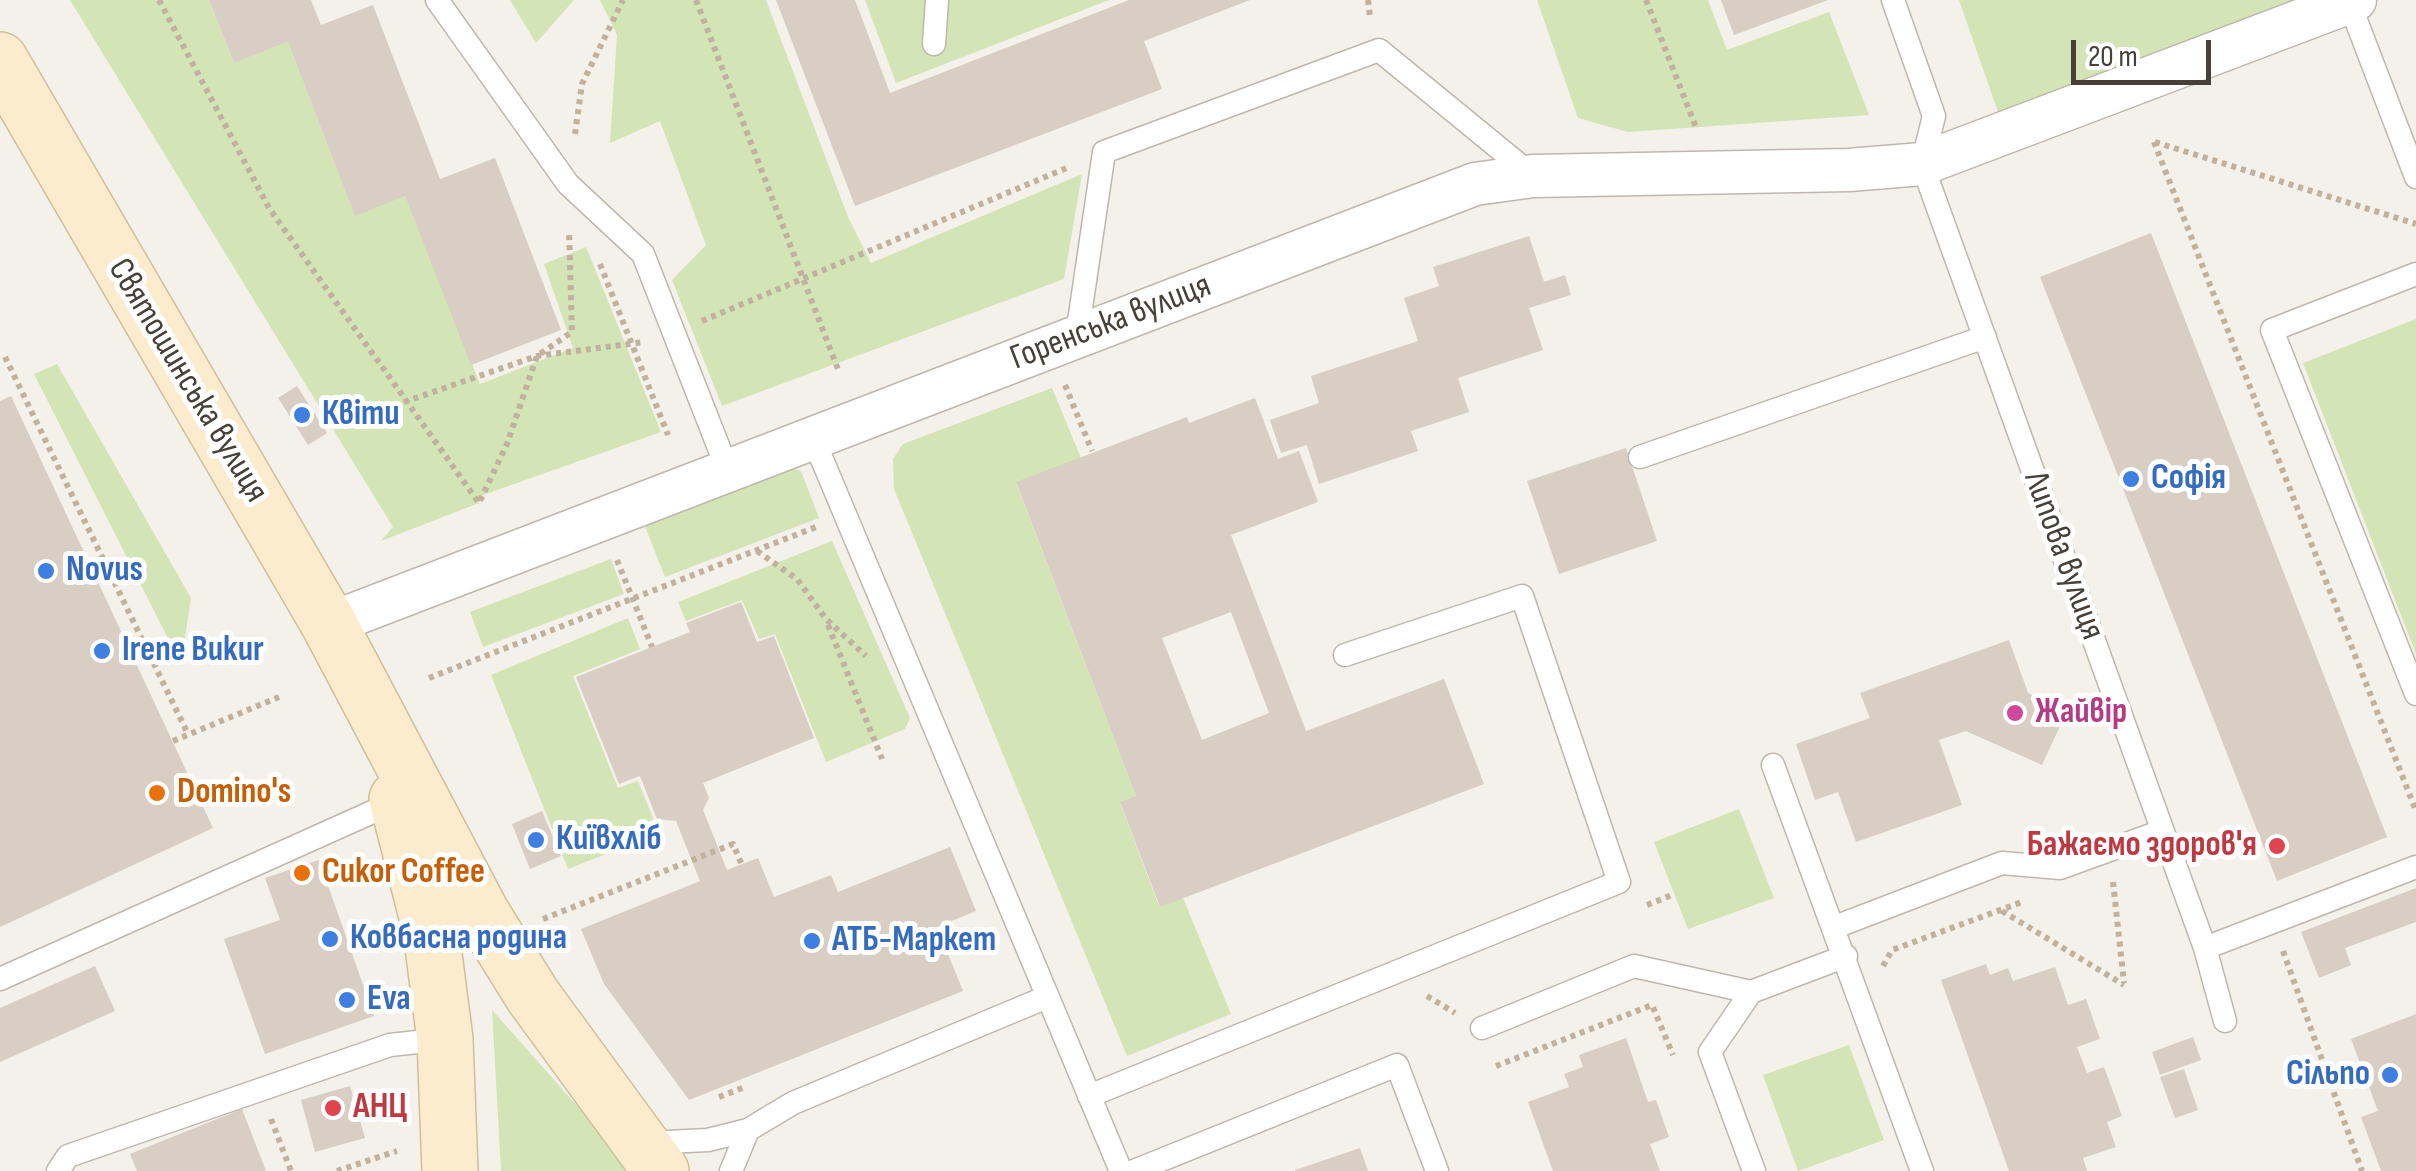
<!DOCTYPE html>
<html>
<head>
<meta charset="utf-8">
<style>
	body { margin:0 }
	#map { position:relative; width:2416px; height:1171px; overflow:hidden; background:#f4f0ea; font-family:"Sofia Sans Condensed",sans-serif }
	canvas { display:block }
	.scale { position:absolute; left:2071px; top:40px; width:140px; height:45px; box-sizing:border-box; border:5px solid #474038; border-top:0; padding-left:12px; font-size:30px; line-height:35px; white-space:nowrap; color:#474038; -webkit-text-stroke:8px #fff; paint-order:stroke }
</style>
</head>
<body>
<div id="map">
<canvas width="2416" height="1171"></canvas>
<div class="scale">20 m</div>
</div>
<script>
const ctx = document.querySelector('canvas').getContext('2d');
ctx.lineJoin = 'round';
function fill(path, color) {
  ctx.fillStyle = color;
  ctx.fill(path, 'evenodd');
}
function toPath(rows) {
  const path = new Path2D();
  for (const r of rows) {
    path.moveTo(r[0], r[1]);
    for (let i = 2; i < r.length; i += 2) path.lineTo(r[i], r[i + 1]);
  }
  return path;
}
function trace(path, color, width, dash) {
  ctx.strokeStyle = color;
  ctx.lineWidth = width;
  ctx.lineCap = dash ? 'butt' : 'round';
  ctx.setLineDash(dash || []);
  ctx.stroke(path);
}
function drawText(font, color, halo, rows, align = 'center') {
  ctx.font = font + ' "Sofia Sans Condensed",sans-serif';
  ctx.lineWidth = 10;
  ctx.setLineDash([]);
  ctx.textBaseline = 'middle';
  ctx.strokeStyle = halo;
  ctx.fillStyle = color;
  for (const [text, x, y, turn = 0] of rows) {
    ctx.save();
    ctx.translate(x, y);
    ctx.rotate((+turn || 0) * Math.PI / 180);
    ctx.textAlign = isNaN(turn) ? turn : align;
    if (halo) ctx.strokeText(text, 0, 0);
    ctx.fillText(text, 0, 0);
    ctx.restore();
  }
}
fill(toPath([
	[70,0,209,0,234,63,288,42,355,215,405,196,480,384,573,348,544,264,586,247,661,432,483,495,479,503,381,541,393,527],
	[510,0,574,0,536,43],
	[600,0,766,0,848,217,871,263,1082,174,1064,279,722,406,672,280,706,245,660,121,610,143,617,35],
	[865,0,1109,0,896,83],
	[1537,0,1708,0,1727,50,1829,12,1869,115,1628,132,1578,118],
	[1959,0,2297,0,1998,112],
	[2416,319,2416,654,2303,363],
	[57,364,191,598,181,664,34,374],
	[1052,388,1081,458,1016,483,1136,796,1120,803,1159,906,1183,898,1231,1014,1127,1056,894,489,893,459,903,444],
	[786,467,801,471,819,518,665,577,644,524],
	[832,541,910,718,905,729,826,762,775,634,759,639,742,600,686,621,678,602],
	[611,559,624,594,483,647,470,612],
	[628,618,640,649,573,676,618,788,638,781,659,833,568,869,491,675],
	[1739,809,1774,898,1688,929,1654,842],
	[492,1010,635,1171,501,1171],
	[1849,1045,1884,1140,1798,1171,1763,1075]
]), '#d3e5b6');
fill(toPath([
	[209,0,311,0,321,25,373,5,440,179,495,158,561,330,471,365,405,196,355,216,288,42,234,63],
	[776,0,855,0,890,93,1129,0,1250,0,1144,41,1162,89,855,206],
	[1721,0,1828,0,1734,35],
	[2151,233,2387,837,2277,881,2040,277],
	[1529,236,1544,282,1565,275,1571,295,1529,308,1543,350,1458,378,1469,412,1411,431,1418,451,1319,484,1307,445,1281,453,1270,420,1319,403,1311,376,1418,341,1404,298,1439,286,1433,267],
	[297,386,327,433,308,445,278,398],
	[11,396,213,828,0,927,0,401],
	[1255,398,1278,459,1299,451,1318,502,1231,535,1306,731,1444,679,1484,784,1160,907,1120,802,1136,796,1016,482,1187,417,1189,423],
	[1231,612,1269,713,1202,740,1162,638],
	[1626,448,1657,541,1559,574,1527,481],
	[741,602,757,642,774,636,814,738,703,783,709,798,703,810,727,870,758,858,774,897,831,875,838,892,950,847,976,911,937,927,963,991,689,1100,604,984,581,929,700,881,676,821,657,819,640,776,619,784,576,677,690,632,686,623],
	[2009,640,2028,693,2067,711,2042,765,1966,731,1939,740,1962,805,1856,842,1838,792,1815,800,1796,744,1870,718,1860,693],
	[542,811,561,856,530,869,512,824],
	[319,860,374,1016,265,1054,224,939,280,920,265,878],
	[2416,888,2416,922,2345,948,2351,965,2319,978,2301,932],
	[1986,964,1990,975,2008,968,2013,981,2055,967,2068,1005,2086,999,2100,1039,2077,1047,2087,1073,2104,1067,2122,1116,2107,1122,2116,1147,2083,1158,2087,1171,2009,1171,1941,980],
	[95,966,115,1011,0,1062,0,1008],
	[2416,1014,2416,1171,2381,1171,2361,1117,2378,1111,2351,1039],
	[2193,1037,2201,1060,2160,1075,2152,1052],
	[1626,1038,1648,1102,1656,1100,1669,1137,1650,1144,1660,1171,1553,1171,1528,1102,1569,1087,1564,1074,1583,1067,1579,1055],
	[2184,1069,2198,1110,2175,1118,2160,1077],
	[350,1086,365,1138,315,1152,301,1100],
	[242,1109,266,1171,137,1171,130,1154],
	[1360,1148,1368,1171,1295,1171,1295,1170]
]), '#d8cec3');
const lane = toPath([
	[437,0,568,184,643,254,728,471],
	[1893,0,1934,116,1922,164,2205,948,2225,1021],
	[2349,2,2416,177],
	[934,44,937,0],
	[2416,274,2272,330,2416,694],
	[1077,335,1104,152,1379,50,1533,176],
	[813,438,1121,1171],
	[1640,457,1985,337],
	[1773,765,1922,1171],
	[1835,927,2002,863,2060,868,2162,831],
	[2205,948,2416,867],
	[0,979,397,801],
	[1482,1028,1634,966,1751,992],
	[1089,1096,1619,882,1522,596,1345,655],
	[646,1143,708,1140,748,1130,793,1103,1047,997],
	[58,1171,68,1156,390,1045,445,1039],
	[731,1171,748,1130],
	[1134,1171,1397,1065,1437,1171],
	[1754,1171,1710,1052,1751,992,1846,956]
]);
const street = toPath([
	[329,624,1475,184,1533,176,1849,170,1922,164,2355,0]
]);
const secondary = toPath([
	[0,60,329,624,482,914,533,996,661,1171],
	[397,799,431,932,445,1039,450,1171]
]);
trace(lane, '#bfb7ad', 25);
trace(street, '#bfb7ad', 45);
trace(secondary, '#d0bf9d', 58);
trace(toPath([
	[159,0,269,208,479,503,507,444,537,356,572,332,569,231],
	[696,0,839,372],
	[1368,0,1370,17],
	[1646,0,1697,130],
	[575,134,582,84,623,0],
	[2154,142,2416,811],
	[2155,142,2416,224],
	[600,264,668,435],
	[702,321,1069,167],
	[5,357,187,732],
	[1065,385,1092,451],
	[404,402,537,356,644,342],
	[757,551,797,579,826,619,866,656],
	[617,560,652,647],
	[828,625,882,759],
	[429,678,816,527],
	[173,741,279,697],
	[2113,882,2124,983],
	[1647,905,1672,895],
	[2002,911,2124,985],
	[543,919,733,844,742,865],
	[2283,951,2362,1171],
	[1883,966,1892,950,2022,902],
	[1427,996,1455,1013],
	[1496,1066,1652,1005,1673,1055],
	[719,1097,745,1087],
	[271,1119,291,1171],
	[337,1171,397,1151]
]), '#c0b29f', 6, [5, 5]);
trace(lane, '#fff', 22);
trace(street, '#fff', 42);
trace(secondary, '#fbeccd', 55);
for (const [x, y, r, color] of [
	[302,415,10,"#3f7fe0"],
	[2131,479,10,"#3f7fe0"],
	[46,571,10,"#3f7fe0"],
	[102,651,10,"#3f7fe0"],
	[2015,713,10,"#d1479c"],
	[157,793,10,"#e8710a"],
	[536,840,10,"#3f7fe0"],
	[2277,846,10,"#e0444e"],
	[302,873,10,"#e8710a"],
	[330,939,10,"#3f7fe0"],
	[812,941,10,"#3f7fe0"],
	[347,1000,10,"#3f7fe0"],
	[2390,1075,10,"#3f7fe0"],
	[333,1108,10,"#e0444e"]
]) {
  const dot = new Path2D();
  dot.arc(x, y, r, 0, 2 * Math.PI);
  ctx.fillStyle = color;
  ctx.fill(dot);
  trace(dot, '#fff', 4);
}
drawText('35px', '#474038', '#fff', [
	["Горенська вулиця",1111,323,-21],
	["Святошинська вулиця",187,381,59],
	["Липова вулиця",2063,556,70]
]);
drawText('bold 35px', '#366cbe', '#fff', [
	["Квіти",322,415],
	["Софія",2151,479],
	["Novus",66,571],
	["Irene Bukur",122,651],
	["Київхліб",556,840],
	["Ковбасна родина",350,939],
	["АТБ-Маркет",832,941],
	["Eva",367,1000],
	["Сільпо",2370,1075,"right"]
], 'left');
drawText('bold 35px', '#b23c85', '#fff', [
	["Жайвір",2035,713]
], 'left');
drawText('bold 35px', '#c56008', '#fff', [
	["Domino's",177,793],
	["Cukor Coffee",322,873]
], 'left');
drawText('bold 35px', '#be3a42', '#fff', [
	["Бажаємо здоров'я",2257,846],
	["АНЦ",353,1108,"left"]
], 'right');
</script>
</body>
</html>
